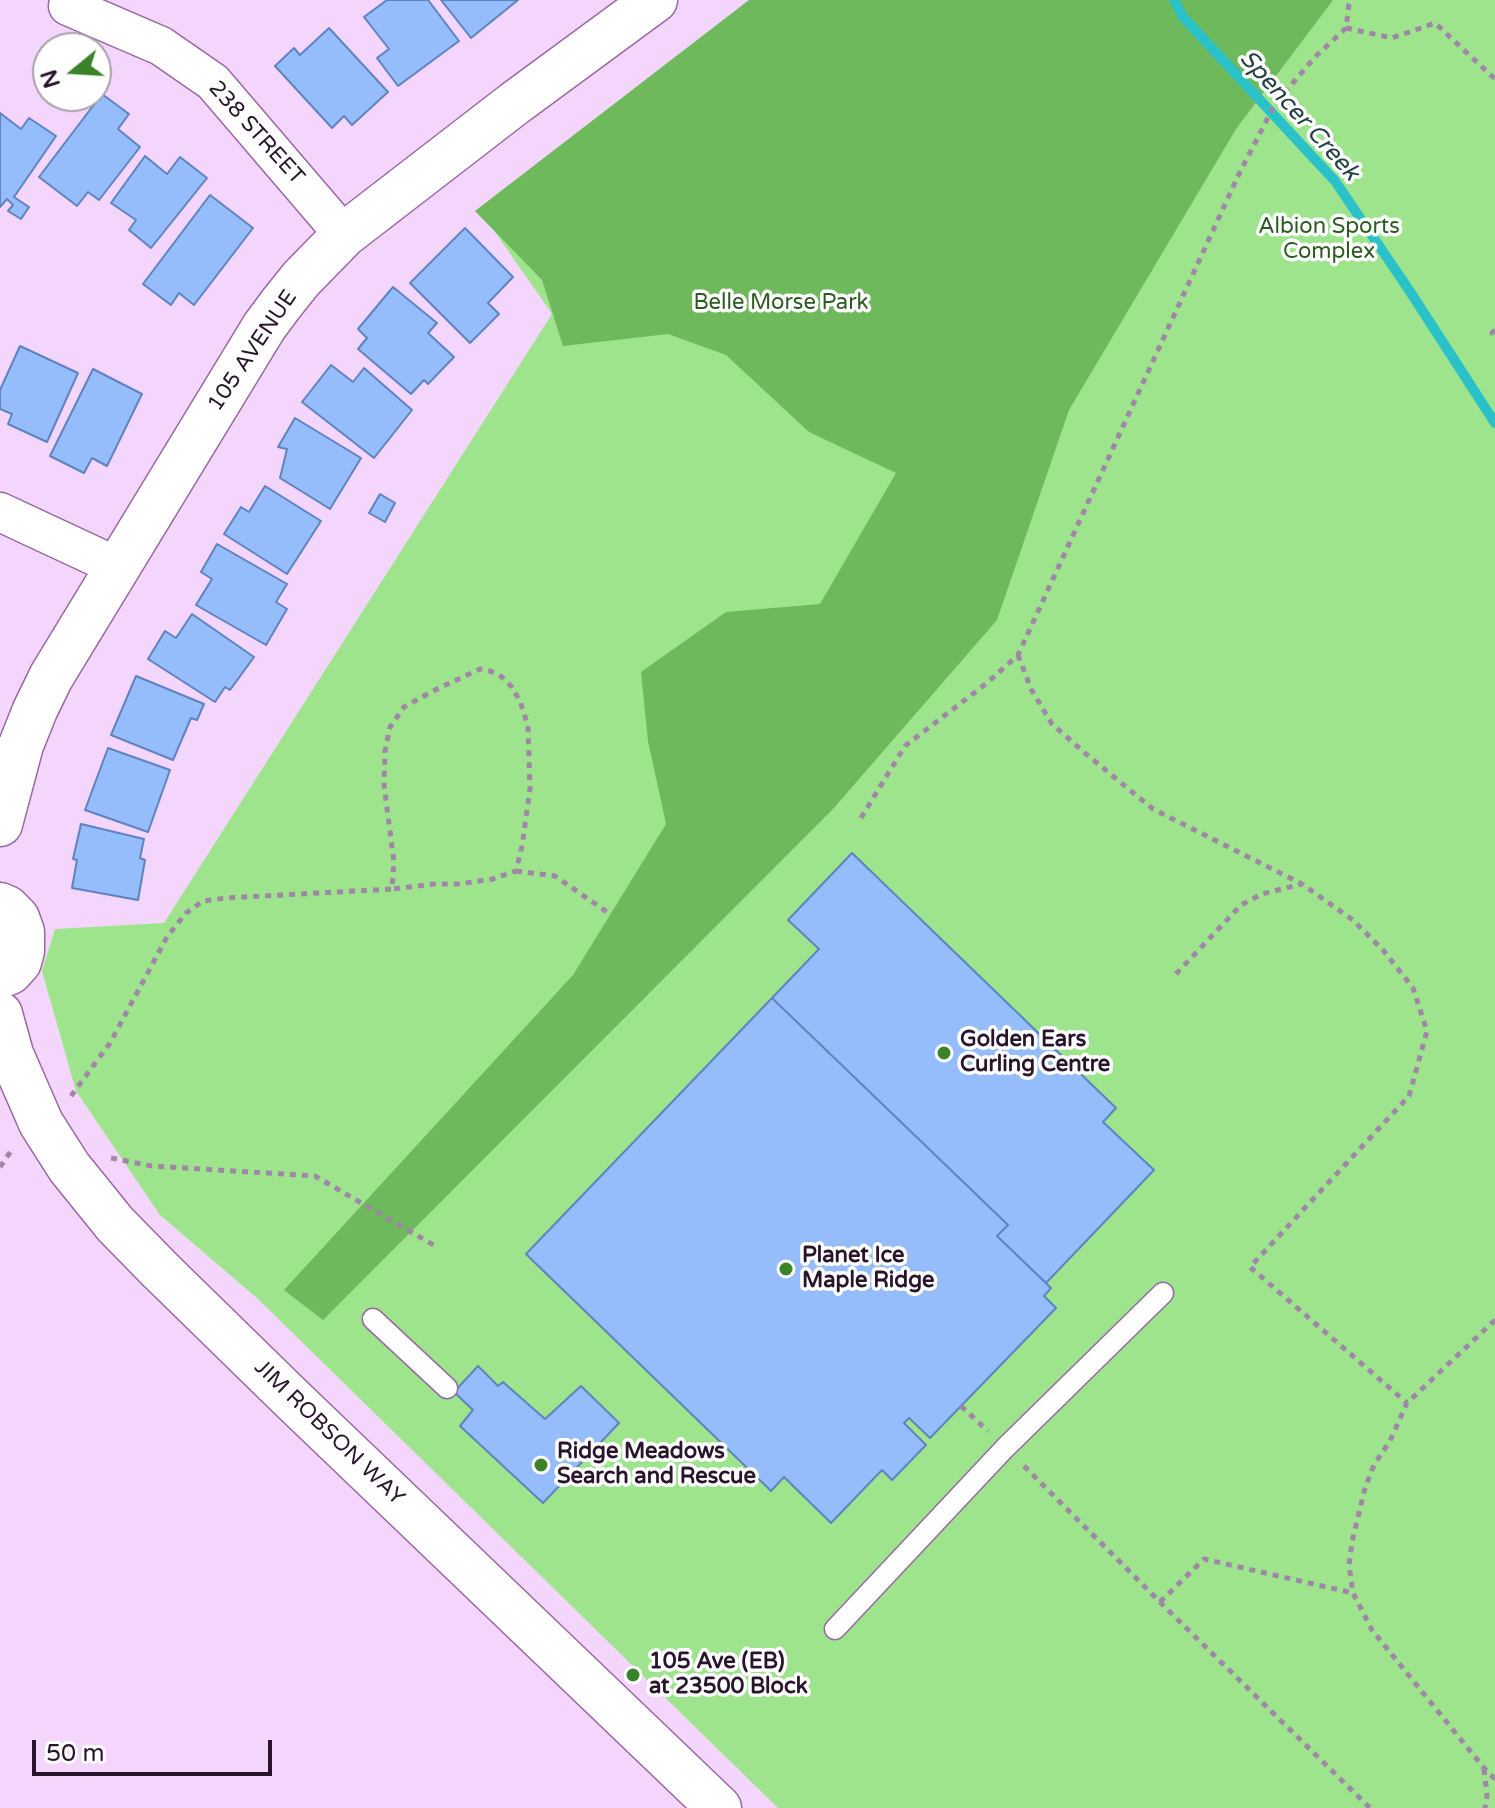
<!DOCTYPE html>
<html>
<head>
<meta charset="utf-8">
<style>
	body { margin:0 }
	#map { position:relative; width:1495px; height:1808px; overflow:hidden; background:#f4d5fb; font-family:"Varela Round",sans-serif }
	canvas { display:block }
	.north { position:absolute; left:32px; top:32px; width:80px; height:80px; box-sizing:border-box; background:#fff; border:2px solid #a9a1ab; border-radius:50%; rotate:252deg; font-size:22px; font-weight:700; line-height:32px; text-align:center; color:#28152c }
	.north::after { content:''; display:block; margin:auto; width:28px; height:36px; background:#3a8329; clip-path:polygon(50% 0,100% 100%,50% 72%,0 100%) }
	.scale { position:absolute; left:32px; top:1740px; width:240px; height:36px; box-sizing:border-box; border:4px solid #28152c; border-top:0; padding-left:10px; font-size:24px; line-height:28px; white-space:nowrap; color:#28152c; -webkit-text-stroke:6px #fff; paint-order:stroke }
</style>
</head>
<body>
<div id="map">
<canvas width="1495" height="1808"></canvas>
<div class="north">N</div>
<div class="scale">50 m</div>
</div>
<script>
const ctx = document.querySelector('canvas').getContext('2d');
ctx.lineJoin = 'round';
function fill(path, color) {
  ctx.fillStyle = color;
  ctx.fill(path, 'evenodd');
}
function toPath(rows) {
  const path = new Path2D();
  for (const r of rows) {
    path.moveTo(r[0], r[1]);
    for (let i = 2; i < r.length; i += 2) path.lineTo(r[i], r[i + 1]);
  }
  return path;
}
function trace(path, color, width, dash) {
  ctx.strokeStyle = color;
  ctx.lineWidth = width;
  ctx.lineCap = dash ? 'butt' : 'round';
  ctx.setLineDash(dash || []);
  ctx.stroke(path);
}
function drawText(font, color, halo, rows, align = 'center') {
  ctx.font = font + ' "Varela Round",sans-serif';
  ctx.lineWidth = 7;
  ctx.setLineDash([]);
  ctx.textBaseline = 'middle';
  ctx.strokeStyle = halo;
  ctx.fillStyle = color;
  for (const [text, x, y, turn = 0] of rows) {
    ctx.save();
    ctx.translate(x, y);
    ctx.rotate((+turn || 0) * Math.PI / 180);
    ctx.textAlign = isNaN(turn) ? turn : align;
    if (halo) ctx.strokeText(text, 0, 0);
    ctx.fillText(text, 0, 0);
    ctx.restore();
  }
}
fill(toPath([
	[1300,0,1495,0,1495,1808,778,1808,258,1299,160,1215,76,1091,42,971,55,929,164,923,552,314,493,229]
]), '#9de48d');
fill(toPath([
	[749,0,1333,0,1236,129,1069,410,997,620,833,809,323,1320,284,1290,573,975,666,824,648,741,641,672,726,612,820,604,896,473,809,432,726,355,668,334,563,346,542,280,475,211]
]), '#6db95c');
trace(toPath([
	[1174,0,1183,17,1335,181,1409,290,1495,423]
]), '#2bc1c9', 10);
const building = toPath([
	[387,0,428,0,459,41,398,86,377,58,389,49,364,17,387,0],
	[441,0,518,0,471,38,441,0],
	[329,28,388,92,352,125,344,116,332,128,275,66,294,48,300,55,329,28],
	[102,94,129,114,118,129,140,147,99,200,88,192,77,206,39,177,102,94],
	[0,113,21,129,29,118,56,136,14,197,29,207,21,219,8,211,13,205,7,199,0,207,0,113],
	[145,156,167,174,180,157,207,178,151,248,129,230,136,220,111,203,145,156],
	[210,195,253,228,194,305,179,293,171,305,143,284,210,195],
	[465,228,513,277,488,303,499,314,470,343,410,283,465,228],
	[393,287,437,323,428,333,454,357,428,384,424,380,411,394,358,349,367,338,358,329,393,287],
	[20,346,78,373,47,442,8,424,12,414,0,409,0,390,20,346],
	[331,365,353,382,364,368,412,410,374,458,302,402,331,365],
	[93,369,142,394,107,466,92,458,84,473,50,456,93,369],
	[295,418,361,458,330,509,280,478,287,449,278,447,295,418],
	[265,486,321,521,287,574,224,534,241,507,249,512,265,486],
	[380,494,395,503,385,522,369,513,380,494],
	[217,544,287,584,276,602,287,609,266,645,196,605,212,579,201,572,217,544],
	[192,614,254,657,230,690,225,687,215,702,148,659,165,631,176,638,192,614],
	[136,676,204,704,197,720,191,718,173,760,111,735,136,676],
	[108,748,170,770,148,832,85,810,108,748],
	[81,824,144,839,140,858,145,860,138,900,72,888,77,860,73,859,81,824],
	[852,853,1116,1108,1103,1122,1154,1170,1046,1283,997,1236,1008,1225,772,998,819,949,788,920,852,853],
	[772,998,1008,1225,997,1236,1051,1288,1044,1296,1056,1308,930,1438,909,1418,904,1423,926,1445,892,1480,882,1470,831,1523,784,1477,771,1491,526,1254,772,998],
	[478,1366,498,1386,503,1382,545,1419,581,1386,619,1423,543,1503,460,1426,473,1410,454,1392,478,1366]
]);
fill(building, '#95bcfb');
trace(building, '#5f83bf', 2);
const service = toPath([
	[373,1319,447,1388],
	[835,1629,1005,1448,1163,1293]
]);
const minor = toPath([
	[68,6,161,46,213,82,344,235],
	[0,512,118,567]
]);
const tertiary = toPath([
	[0,824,21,745,35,710,51,677,264,327,281,304,301,279,344,235,515,103,655,0],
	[0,905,7,908,17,918,22,932,22,951,19,962,10,972,0,976],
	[0,1014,11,1054,41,1123,69,1167,115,1224,160,1270,290,1397,719,1808]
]);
trace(service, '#9869a3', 23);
trace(minor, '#9869a3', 41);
trace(tertiary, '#9869a3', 47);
trace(toPath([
	[1346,28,1392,38,1435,23,1495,79],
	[1495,330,1492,333,1495,336],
	[1018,655,1031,689,1052,724,1086,754,1153,809,1302,884,1353,920,1383,950,1413,988,1427,1031,1409,1096,1250,1267,1407,1403],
	[861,818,905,746,987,683,1018,655,1238,176,1275,104,1315,57,1346,28,1349,4,1352,0],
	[516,871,555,876,610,914],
	[1176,974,1241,905,1262,894,1302,884],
	[71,1096,110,1043,167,937,186,913,203,901,226,898,392,889,394,862,384,785,385,751,390,727,404,707,433,691,480,669,490,671,502,677,511,686,520,701,528,726,530,789,522,846,516,871,493,879,459,884,435,884,392,889],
	[111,1158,152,1166,315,1176,437,1247],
	[0,1167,13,1148],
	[1495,1320,1407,1403,1390,1441,1374,1465,1365,1488,1352,1542,1349,1565,1353,1593,1372,1630,1484,1768,1495,1779],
	[961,1406,988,1431],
	[1024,1466,1172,1614,1370,1808],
	[1160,1602,1204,1559,1353,1593],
	[1484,1769,1487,1795,1485,1808]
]), '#a187a7', 5, [6, 6]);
trace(service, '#fff', 20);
trace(minor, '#fff', 38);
trace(tertiary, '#fff', 44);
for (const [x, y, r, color] of [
	[944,1053,8,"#3a8329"],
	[786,1269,8,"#3a8329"],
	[541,1465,8,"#3a8329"],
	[633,1675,8,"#3a8329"]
]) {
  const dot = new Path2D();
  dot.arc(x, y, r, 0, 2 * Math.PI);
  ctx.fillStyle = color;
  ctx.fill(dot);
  trace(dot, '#fff', 3);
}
drawText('22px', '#28152c', '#fff', [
	["238 STREET",256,133,48],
	["105 AVENUE",253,351,-56],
	["JIM ROBSON WAY",329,1433,44]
]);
drawText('22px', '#2a5c1f', '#fff', [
	["Albion Sports",1329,227],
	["Complex",1329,252],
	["Belle Morse Park",781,303]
]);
drawText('bold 22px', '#28152c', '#fff', [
	["Golden Ears",960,1040],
	["Curling Centre",960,1065],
	["Planet Ice",802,1256],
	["Maple Ridge",802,1281],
	["Ridge Meadows",557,1452],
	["Search and Rescue",557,1477],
	["105 Ave (EB)",649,1662],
	["at 23500 Block",649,1687]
], 'left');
drawText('italic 24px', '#244143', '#fff', [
	["Spencer Creek",1299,116,48]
]);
</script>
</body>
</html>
